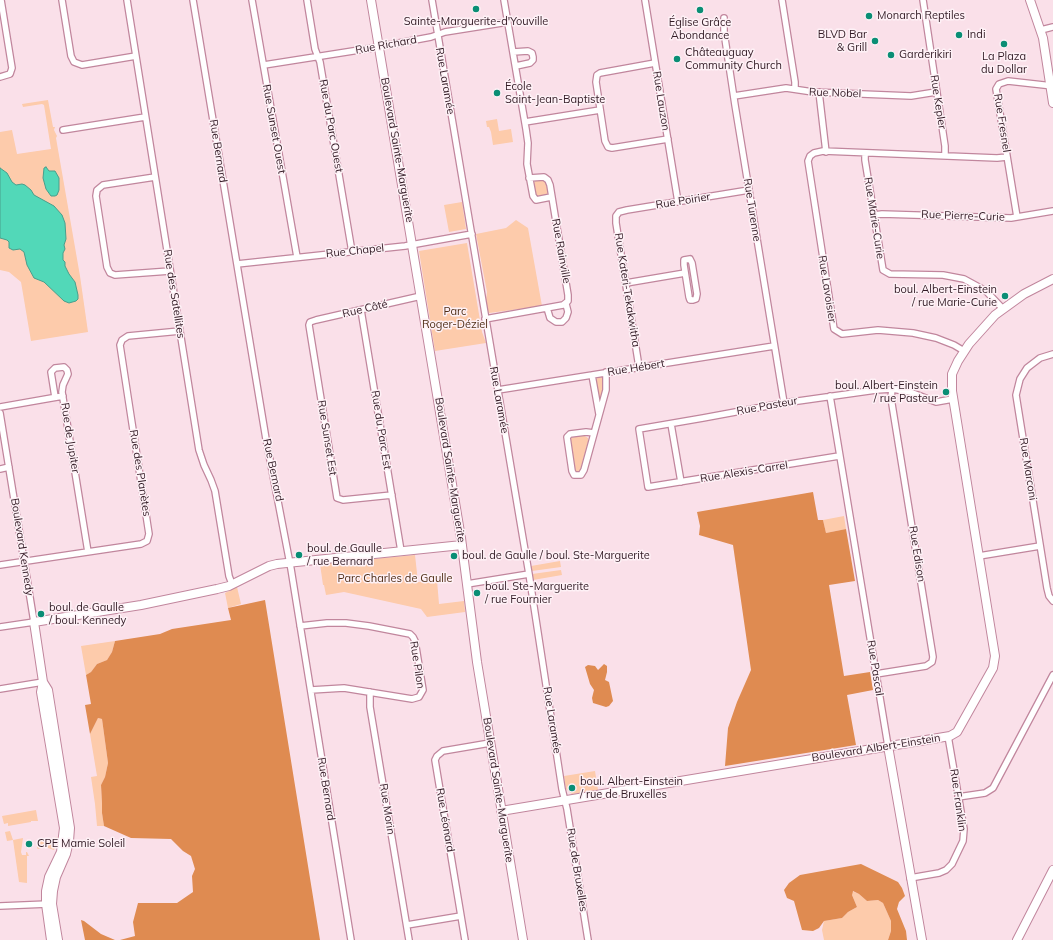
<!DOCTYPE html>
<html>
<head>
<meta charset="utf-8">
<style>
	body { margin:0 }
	canvas { display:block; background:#fae0e9 }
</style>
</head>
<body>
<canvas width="1053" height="940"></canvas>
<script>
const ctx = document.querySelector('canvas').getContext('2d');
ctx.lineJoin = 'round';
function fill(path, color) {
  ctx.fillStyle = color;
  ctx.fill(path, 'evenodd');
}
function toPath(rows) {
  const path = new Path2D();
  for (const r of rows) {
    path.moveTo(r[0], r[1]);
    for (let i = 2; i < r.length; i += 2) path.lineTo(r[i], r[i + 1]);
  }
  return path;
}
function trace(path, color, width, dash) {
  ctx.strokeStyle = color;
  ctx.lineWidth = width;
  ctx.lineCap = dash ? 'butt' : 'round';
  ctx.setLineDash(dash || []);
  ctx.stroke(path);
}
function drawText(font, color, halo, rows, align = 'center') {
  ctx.font = font + ' Mulish,sans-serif';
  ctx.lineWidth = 3;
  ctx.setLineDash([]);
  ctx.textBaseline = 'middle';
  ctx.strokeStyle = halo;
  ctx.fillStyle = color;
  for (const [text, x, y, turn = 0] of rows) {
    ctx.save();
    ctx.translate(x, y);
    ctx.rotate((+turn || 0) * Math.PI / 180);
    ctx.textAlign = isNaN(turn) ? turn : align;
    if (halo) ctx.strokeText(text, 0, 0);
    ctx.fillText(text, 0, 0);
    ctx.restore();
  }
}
fill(toPath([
	[48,100,53,127,55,127,54,130,57,136,56,138,80,276,88,332,31,341,21,282,9,272,0,270,0,132,12,130,17,154,51,149,44,105,42,104,23,107,22,104],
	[497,119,499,131,511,129,513,142,493,145,491,132,489,127,487,127,486,121],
	[544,179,548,186,548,193,544,196,537,197,535,194,534,183,536,180],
	[462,202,466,229,449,232,444,205],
	[516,220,528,228,542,306,489,313,488,311,486,300,487,292,476,234,506,228],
	[467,243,482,332,486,343,435,351,419,251],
	[598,377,602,378,604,382,604,388,599,401,596,381],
	[583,435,588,438,588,442,580,470,577,472,575,470,570,438],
	[844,516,846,529,826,533,823,520],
	[415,555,418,582,437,580,439,604,464,601,465,612,427,617,421,609,344,592,326,595,324,585,323,585,320,564],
	[560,561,561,567,532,571,531,566],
	[561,570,562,575,533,580,532,574],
	[237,587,241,604,228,608,225,593],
	[115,641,112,652,107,660,97,664,91,672,86,675,81,646],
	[98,718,102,719,108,763,105,777,101,785,102,803,102,813,104,826,97,826,95,804,91,777,97,776,90,734],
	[595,771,598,790,572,794,566,789,564,776],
	[36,810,38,821,31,821,31,822,8,826,8,823,4,824,2,816],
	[10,831,13,840,23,838,21,852,22,855,26,855,26,852,27,852,29,856,27,856,27,883,19,882,13,840,7,841,5,832],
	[58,837,54,850,45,847,38,849,37,848,37,842],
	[852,891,859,894,867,901,878,900,883,903,891,921,891,931,888,940,824,940,822,930,824,921,842,918,848,912,857,907,852,895]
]), '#fdcbab');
fill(toPath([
	[813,492,818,520,823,520,826,533,846,529,855,581,829,585,844,676,870,672,873,690,847,695,856,745,725,766,728,728,737,702,751,670,733,545,699,535,700,526,697,512],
	[265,600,320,940,120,940,135,936,133,922,138,903,177,903,193,892,192,876,195,869,191,856,183,851,171,839,131,838,104,826,102,813,102,803,101,785,105,777,108,763,102,719,98,718,90,734,85,705,91,704,86,675,91,672,97,664,107,660,112,652,115,641,160,634,172,629,231,620,228,608],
	[604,664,607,666,607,672,605,680,609,682,613,701,609,706,606,707,593,703,592,698,594,690,590,684,585,667,588,665,595,666,598,670],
	[861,864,898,882,902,888,905,896,899,902,897,909,906,931,907,940,888,940,891,931,891,921,883,903,878,900,867,901,859,894,853,891,852,895,857,907,848,912,842,918,824,921,819,928,813,931,802,930,794,901,787,898,784,890,789,883,800,875],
	[81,920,84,921,101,934,115,940,85,940]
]), '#df8b51');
const water = toPath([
	[46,167,49,171,55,171,59,178,59,190,57,195,55,196,51,196,46,189,43,178,44,168,46,167],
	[0,168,7,173,12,182,16,185,22,184,25,185,31,190,34,195,54,206,62,215,65,223,66,239,64,245,65,249,63,253,63,260,65,262,65,266,69,274,75,282,78,295,78,299,76,301,69,303,64,301,44,282,34,278,27,265,24,252,20,249,13,250,9,248,9,242,7,240,0,238,0,168]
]);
fill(water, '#52d8b8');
trace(water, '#489f8c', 1);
const street = toPath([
	[62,0,71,56,74,62,82,65,136,56],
	[127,0,199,450,204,465,211,480,215,491,229,576,232,584],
	[193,0,266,439,291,569,351,940],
	[252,0,297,257],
	[307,0,315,49,320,62,352,252],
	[432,0,529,574,562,789,567,809,588,940],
	[504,0,526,129,528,143,527,164,533,196,536,200,551,197],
	[645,0,678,202],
	[782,0,795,82,795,89],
	[923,0,945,146,945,156],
	[724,18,724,32,735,105,784,403],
	[1041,30,1053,27],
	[513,52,528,51,532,53,533,57,533,60,530,63,516,66],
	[655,63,600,73,597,75,596,82,605,141,608,147,612,148,668,139],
	[264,65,372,48,431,37,445,32,508,22],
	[0,77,10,74,12,68,1,0],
	[819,92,826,152],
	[734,96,786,88,813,92,911,96,936,92],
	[525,122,600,110],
	[63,130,145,117],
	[865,154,865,160,883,270,890,274,943,275,964,279,986,291,1003,309],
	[155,177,103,185,97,190,96,196,107,267,110,273,115,275,170,271],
	[874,215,882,214,1011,218,1053,211],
	[1017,217,996,89,999,84,1008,81,1053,86],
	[690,259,692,263,697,294,696,299,693,300,690,300,689,297,684,265,684,260,690,259],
	[237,264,405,246,472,234],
	[626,283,685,273],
	[547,308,550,318,556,322,562,322,566,318,568,312,566,304],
	[361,310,401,551],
	[485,319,563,305,568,301,568,295,550,185,548,180,544,177,529,178],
	[964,351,954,345,936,338,913,333,878,330,842,334,834,329,808,161,810,156,814,153,823,151,997,158,1007,157],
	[1053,354,1040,358,1027,368,1020,379,1016,395,1047,588,1049,596,1053,601],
	[639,367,616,223,616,216,619,212,627,210,749,190],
	[592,375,599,414],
	[498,390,774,346],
	[830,396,888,746],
	[55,397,51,372,55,368,64,367,67,370,68,374,63,385,62,392,88,552],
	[0,407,63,396],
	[0,413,34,622,0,627],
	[671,424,681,482],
	[594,433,586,432,570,434,567,437,572,471,574,475,581,475,584,470,606,390,606,372],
	[839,456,648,487,639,429,703,418,784,403,876,390,892,389,910,392,936,402,953,399],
	[0,469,9,467],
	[392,495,343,500,337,498,309,325,310,322,316,320,421,296],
	[979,556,1040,546],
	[0,565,141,544,147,541,149,534,120,345,122,340,128,336,180,331],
	[467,584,529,574],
	[300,626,327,623,346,623,369,626,410,634,413,637,415,641,423,690,419,697,412,699,344,688,311,690],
	[876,674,926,666,932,662,933,657,891,398,892,389],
	[0,689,43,682],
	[370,692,370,707,409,940],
	[958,797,985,793,993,788,1053,675],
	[910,878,939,873,946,870,952,864,963,841,964,829,948,736],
	[0,906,48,904],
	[407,925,461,916],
	[465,940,435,760,437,756,443,751,490,743]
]);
const secondary = toPath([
	[371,0,461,538,477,662,523,940],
	[1030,0,1043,38,1053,103],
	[43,682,41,692,64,828,61,852,49,877,46,891,46,904,51,940],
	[888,746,922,940],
	[501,811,896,745,950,736,957,732,993,668,995,656,952,391,952,374,958,361,969,344,995,315,1024,294,1053,279],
	[58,940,52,904,53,891,56,877,66,854,69,841,70,828,48,690,43,682,34,622,141,605,217,589,229,586,269,566,277,564,462,545],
	[1017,940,1053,870]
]);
trace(street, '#c1869d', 8);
trace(secondary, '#c1869d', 10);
trace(street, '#fff', 5.5);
trace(secondary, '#fff', 8);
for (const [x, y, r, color] of [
	[476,9,4,"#0a8e75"],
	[700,10,4,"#0a8e75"],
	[869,16,4,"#0a8e75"],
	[959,35,4,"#0a8e75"],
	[875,41,4,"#0a8e75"],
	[1004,44,4,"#0a8e75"],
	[891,55,4,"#0a8e75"],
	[677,59,4,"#0a8e75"],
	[497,93,4,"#0a8e75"],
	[1005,296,4,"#0a8e75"],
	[946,392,4,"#0a8e75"],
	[299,555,4,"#0a8e75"],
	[454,556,4,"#0a8e75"],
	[477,593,4,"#0a8e75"],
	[41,614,4,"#0a8e75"],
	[572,788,4,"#0a8e75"],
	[29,844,4,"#0a8e75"]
]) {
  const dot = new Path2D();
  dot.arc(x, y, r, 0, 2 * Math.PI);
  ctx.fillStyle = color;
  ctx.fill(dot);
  trace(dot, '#fef1f6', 1.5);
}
drawText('11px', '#321b25', '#fef1f6', [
	["Monarch Reptiles",877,16],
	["Sainte-Marguerite-d'Youville",476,22,"center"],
	["Église Grâce",700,23,"center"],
	["Abondance",700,36,"center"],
	["BLVD Bar",867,35,"right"],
	["& Grill",867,48,"right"],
	["Indi",967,35],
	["Châteauguay",685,53],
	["Community Church",685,66],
	["Garderikiri",899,55],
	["La Plaza",1004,57,"center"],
	["du Dollar",1004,70,"center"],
	["École",505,87],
	["Saint-Jean-Baptiste",505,100],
	["boul. Albert-Einstein",997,290,"right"],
	["/ rue Marie-Curie",997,303,"right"],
	["boul. Albert-Einstein",938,386,"right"],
	["/ rue Pasteur",938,399,"right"],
	["boul. de Gaulle",307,549],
	["/ rue Bernard",307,562],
	["boul. de Gaulle / boul. Ste-Marguerite",462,556],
	["boul. Ste-Marguerite",485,587],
	["/ rue Fournier",485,600],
	["boul. de Gaulle",49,608],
	["/ boul. Kennedy",49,621],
	["boul. Albert-Einstein",580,782],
	["/ rue de Bruxelles",580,795],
	["CPE Mamie Soleil",37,844]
], 'left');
drawText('11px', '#321b25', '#fef1f6', [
	["Rue Richard",386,45,-10],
	["Rue Laramée",445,81,80],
	["Rue Nobel",835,93,2],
	["Rue Lauzon",661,101,81],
	["Rue Kepler",938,102,81],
	["Rue Fresnel",1002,123,81],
	["Rue du Parc Ouest",331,126,80],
	["Rue Sunset Ouest",274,129,80],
	["Boulevard Sainte-Marguerite",397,150,80],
	["Rue Bernard",218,151,81],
	["Rue Poirier",683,201,-9],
	["Rue Turenne",752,210,81],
	["Rue Pierre-Curie",963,216,2],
	["Rue Marie-Curie",874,218,81],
	["Rue Chapel",355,251,-6],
	["Rue Rainville",561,251,80],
	["Rue Lavoisier",827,289,81],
	["Rue Kateri-Tekakwitha",627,290,81],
	["Rue des Satellites",174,294,81],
	["Rue Côté",365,309,-13],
	["Rue Hébert",636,368,-9],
	["Rue Laramée",499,400,80],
	["Rue Pasteur",767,406,-10],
	["Rue du Parc Est",381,430,81],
	["Rue de Jupiter",70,438,81],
	["Rue Sunset Est",327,438,81],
	["Rue Marconi",1028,469,81],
	["Rue Bernard",273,470,78],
	["Boulevard Sainte-Marguerite",450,470,81],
	["Rue Alexis-Carrel",744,472,-9],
	["Rue des Planètes",140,473,81],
	["Boulevard Kennedy",22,547,81],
	["Rue Edison",917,554,81],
	["Rue Pilon",417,665,81],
	["Rue Pascal",875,668,81],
	["Rue Laramée",552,720,81],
	["Boulevard Albert-Einstein",876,748,-9],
	["Rue Bernard",326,789,81],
	["Boulevard Sainte-Marguerite",498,790,81],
	["Rue Franklin",958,800,82],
	["Rue Morin",387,809,81],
	["Rue Léonard",445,820,80],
	["Rue de Bruxelles",577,870,81]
]);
drawText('11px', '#502e16', '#fef1f6', [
	["Parc",455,312],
	["Roger-Déziel",455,325],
	["Parc Charles de Gaulle",395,579]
]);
</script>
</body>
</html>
